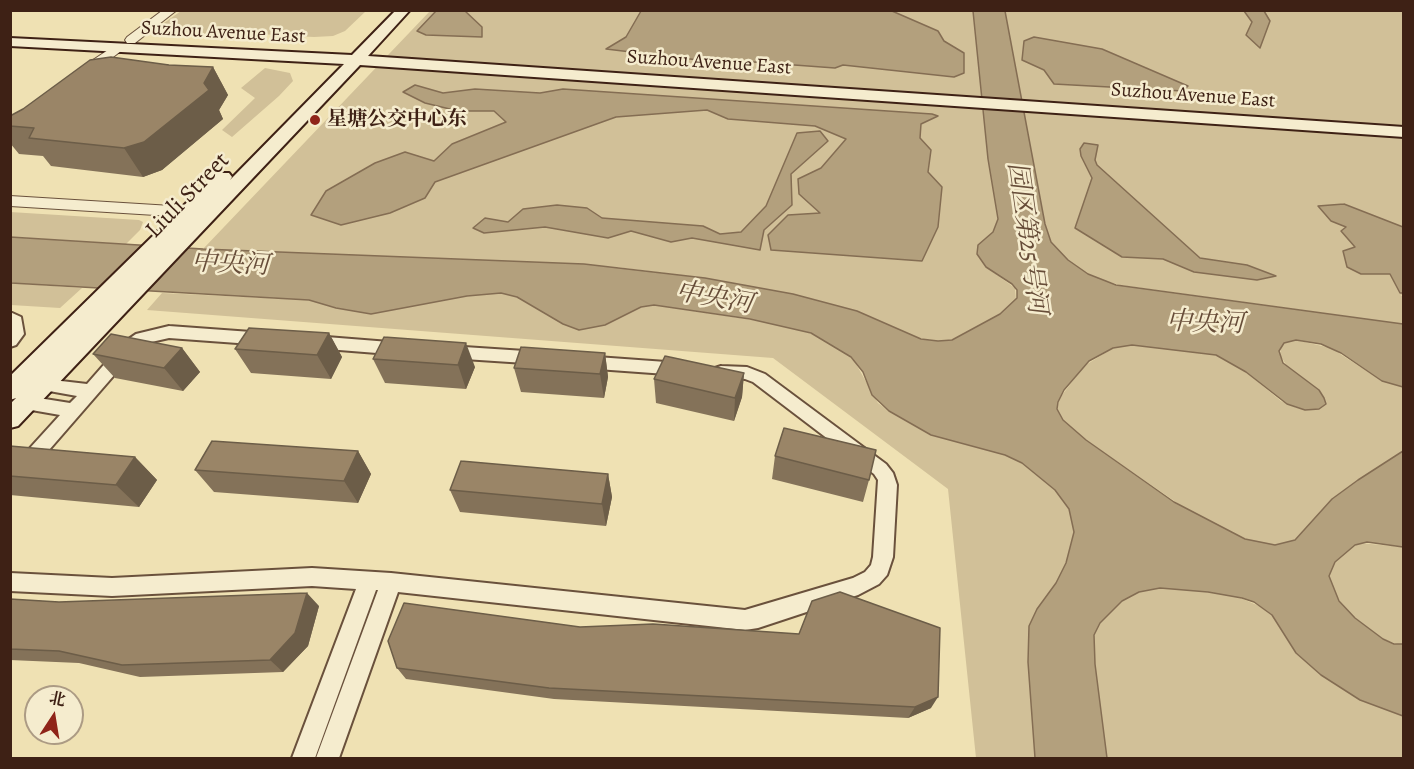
<!DOCTYPE html>
<html>
<head>
<meta charset="utf-8">
<style>
	body { margin:0 }
	#map { position:relative; width:1414px; height:769px; overflow:hidden; background:#efe1b3; font-family:Alegreya,"Noto Serif SC",serif }
	canvas { display:block }
	.frame { position:absolute; inset:0; border:12px solid #3e2115; pointer-events:none }
	.north { position:absolute; left:24px; top:685px; width:60px; height:60px; box-sizing:border-box; background:#f5ecce; border:2px solid #ac9b84; border-radius:50%; rotate:12deg; font-size:16px; font-weight:700; line-height:24px; text-align:center; color:#3e2115 }
	.north::after { content:''; display:block; margin:auto; width:21px; height:27px; background:#8f2418; clip-path:polygon(50% 0,100% 100%,50% 72%,0 100%) }
</style>
</head>
<body>
<div id="map">
<canvas width="1414" height="769"></canvas>
<div class="frame"></div>
<div class="north">北</div>
</div>
<script>
const ctx = document.querySelector('canvas').getContext('2d');
ctx.lineJoin = 'round';
function fill(path, color) {
  ctx.fillStyle = color;
  ctx.fill(path, 'evenodd');
}
function toPath(rows) {
  const path = new Path2D();
  for (const r of rows) {
    path.moveTo(r[0], r[1]);
    for (let i = 2; i < r.length; i += 2) path.lineTo(r[i], r[i + 1]);
  }
  return path;
}
function trace(path, color, width, dash) {
  ctx.strokeStyle = color;
  ctx.lineWidth = width;
  ctx.lineCap = dash ? 'butt' : 'round';
  ctx.setLineDash(dash || []);
  ctx.stroke(path);
}
function drawText(font, color, halo, rows, align = 'center') {
  ctx.font = font + ' Alegreya,"Noto Serif SC",serif';
  ctx.lineWidth = 5;
  ctx.setLineDash([]);
  ctx.textBaseline = 'middle';
  ctx.strokeStyle = halo;
  ctx.fillStyle = color;
  for (const [text, x, y, turn = 0] of rows) {
    ctx.save();
    ctx.translate(x, y);
    ctx.rotate((+turn || 0) * Math.PI / 180);
    ctx.textAlign = isNaN(turn) ? turn : align;
    if (halo) ctx.strokeText(text, 0, 0);
    ctx.fillText(text, 0, 0);
    ctx.restore();
  }
}
fill(toPath([
	[181,11,366,11,345,31,333,36,314,37,258,34,218,35,164,30,164,23],
	[430,11,1403,11,1404,295,1400,295,1403,296,1403,324,1120,285,1099,279,993,272,1015,288,1016,300,1000,314,952,340,938,341,917,338,857,311,793,294,705,278,616,267,203,249],
	[265,68,290,73,293,81,279,96,232,137,222,130,255,98,241,88],
	[10,212,139,220,143,222,140,230,126,244,11,237],
	[11,283,82,288,60,308,11,305],
	[162,293,309,300,336,308,371,314,467,296,501,293,517,297,563,324,579,330,605,325,641,307,654,305,779,324,819,336,846,353,855,362,878,403,889,411,931,435,1005,455,1022,463,1055,490,1069,509,1074,532,1066,563,1056,583,1032,619,1035,758,976,758,948,489,773,358,147,310],
	[1296,340,1331,348,1382,381,1404,387,1403,451,1344,490,1332,499,1298,538,1286,544,1275,545,1245,539,1183,507,1086,440,1063,420,1057,411,1059,399,1084,366,1113,348,1132,345,1216,355,1246,372,1281,401,1297,408,1311,410,1326,404,1324,398,1320,391,1288,368,1280,355,1281,347,1286,341],
	[1360,543,1403,547,1403,644,1397,644,1383,639,1365,626,1344,608,1331,586,1329,572,1335,562,1345,551],
	[1160,588,1194,590,1238,597,1264,608,1272,615,1296,653,1321,675,1360,700,1403,716,1403,758,1107,758,1095,664,1094,635,1100,623,1122,601,1139,592]
]), '#d1c098');
const water = toPath([
	[436,11,465,11,482,27,482,37,426,35,417,31,436,11],
	[641,11,892,11,938,31,944,41,964,53,964,73,954,77,843,65,835,68,740,61,732,64,606,49,626,37,641,11],
	[973,11,1005,11,1045,224,1051,242,1068,260,1088,274,1116,285,1403,324,1403,387,1382,381,1341,353,1321,344,1296,340,1284,343,1279,351,1283,363,1319,390,1324,398,1326,404,1319,409,1305,410,1287,404,1246,372,1216,355,1132,345,1113,348,1089,361,1064,390,1058,402,1057,409,1063,420,1086,440,1174,502,1245,539,1275,545,1295,540,1332,499,1358,480,1403,451,1403,547,1367,542,1355,545,1335,562,1329,576,1339,601,1355,618,1383,639,1394,644,1403,644,1403,716,1360,700,1321,675,1296,653,1272,615,1254,602,1242,598,1208,592,1160,588,1139,592,1122,601,1100,623,1094,635,1095,664,1107,758,1035,758,1028,662,1029,626,1037,609,1056,583,1066,563,1074,532,1069,509,1055,490,1022,463,1005,455,931,435,889,411,872,395,863,372,851,357,811,333,750,319,654,305,641,307,605,325,579,330,563,324,517,297,501,293,467,296,371,314,336,308,309,300,11,283,10,237,203,249,584,264,705,278,793,294,857,311,921,339,938,341,952,340,1000,314,1017,298,1017,290,1012,284,986,267,977,254,978,245,993,232,998,219,988,159,973,11],
	[1244,11,1264,11,1270,21,1260,48,1246,35,1252,22,1244,11],
	[1034,37,1102,49,1188,86,1183,91,1054,84,1044,70,1022,60,1024,41,1034,37],
	[415,85,443,93,475,89,540,93,563,89,932,114,938,116,921,124,920,138,931,150,928,172,942,187,938,227,922,261,771,250,768,235,788,215,820,213,799,194,798,179,821,168,846,139,815,126,728,119,707,110,616,117,435,182,425,198,390,213,341,225,311,215,326,191,375,163,405,152,434,161,452,144,506,122,494,111,458,111,425,103,403,92,415,85],
	[820,131,828,141,791,174,792,205,764,230,760,250,692,238,671,242,631,231,608,238,545,227,484,233,473,228,485,218,508,222,523,209,557,205,587,208,602,218,703,226,720,234,741,232,766,206,797,133,820,131],
	[1084,143,1098,145,1095,160,1097,165,1200,258,1247,265,1276,276,1257,280,1194,272,1163,259,1122,257,1075,228,1092,178,1081,156,1080,149,1084,143],
	[1344,204,1403,227,1403,293,1400,293,1390,274,1361,274,1347,267,1343,251,1355,247,1341,231,1346,227,1331,221,1318,206,1344,204]
]);
fill(water, '#b3a07d');
trace(water, '#846d53', 1.5);
const minor = toPath([
	[10,312,21,317,24,334,16,345,10,347,10,312],
	[169,326,265,333,271,335,273,339,271,343,265,345,169,338,147,343,135,351,16,488,10,491,10,470,60,415,20,408,18,403,20,398,26,396,70,403,77,396,38,389,36,385,38,381,44,379,87,384,123,343,136,334,169,326],
	[314,336,402,343,408,345,410,349,408,353,402,355,314,348,308,346,306,342,308,338,314,336],
	[449,346,540,352,546,354,548,358,546,362,540,364,449,358,443,356,441,352,443,348,449,346],
	[583,356,680,363,686,365,688,369,686,373,680,375,583,368,577,366,575,362,577,358,583,356],
	[721,366,747,367,765,374,886,464,893,473,897,485,893,557,887,575,879,584,858,595,758,628,745,630,398,592,339,758,316,758,378,590,376,590,315,758,292,758,356,589,312,586,112,596,10,591,10,573,112,578,312,568,391,573,745,610,853,578,865,572,871,565,873,557,878,480,874,474,753,382,745,379,715,376,713,372,715,368,721,366]
]);
const tertiary = toPath([
	[163,10,177,10,135,43,127,43,125,40,127,37,163,10],
	[117,44,123,48,121,51,88,76,78,76,76,73,78,70,117,44],
	[10,196,204,208,212,213,204,218,10,206,10,196]
]);
const secondary = toPath([
	[396,10,410,10,368,56,1404,127,1404,137,360,65,18,426,10,428,10,404,16,398,10,400,10,376,217,173,229,173,232,177,230,180,344,64,10,46,10,38,352,55,396,10]
]);
trace(minor, '#6a513c', 4);
trace(tertiary, '#6a513c', 2);
trace(secondary, '#3e2115', 4);
fill(minor, '#f5ecce');
fill(tertiary, '#f5ecce');
fill(secondary, '#f5ecce');
fill(toPath([
	[169,65,213,67,228,95,219,110,223,119,162,170,143,177,51,166,43,156,19,154,10,143,10,116],
	[329,333,342,357,331,379,251,373,235,349],
	[384,337,475,367,466,389,385,383,373,359],
	[182,348,200,372,183,391,115,378,93,354],
	[605,353,608,377,604,398,521,392,514,368],
	[744,373,742,397,734,421,656,403,654,379],
	[10,446,135,457,157,480,139,507,10,495],
	[358,451,371,474,358,503,214,492,195,470],
	[775,456,869,480,863,502,772,479],
	[608,474,612,497,606,526,460,512,450,490],
	[10,599,59,602,319,606,308,646,283,672,140,677,79,663,10,660],
	[397,668,931,708,908,718,554,699,406,679]
]), '#847259');
fill(toPath([
	[213,67,228,95,219,110,223,119,162,170,143,177,124,148,204,83],
	[329,333,342,357,331,379,317,355],
	[466,343,475,367,466,389,458,365],
	[182,348,200,372,183,391,164,368],
	[605,353,608,377,604,398,600,374],
	[744,373,742,397,734,421,735,398],
	[358,451,371,474,358,503,344,481],
	[135,457,157,480,139,507,116,485],
	[608,474,612,497,606,526,602,504],
	[307,593,319,606,308,646,283,672,270,660],
	[938,697,931,708,908,718,915,707]
]), '#6c5d48');
const building = toPath([
	[111,57,169,65,213,67,204,83,209,90,144,142,124,148,29,138,34,128,10,126,10,116,23,109,90,60,111,57],
	[249,328,329,333,317,355,235,349,249,328],
	[111,334,182,348,164,368,93,354,111,334],
	[384,337,466,343,458,365,373,359,384,337],
	[521,347,605,353,600,374,514,368,521,347],
	[665,356,744,373,735,398,654,379,665,356],
	[784,428,876,450,869,480,775,456,784,428],
	[212,441,358,451,344,481,195,470,212,441],
	[10,446,135,457,116,485,10,476,10,446],
	[461,461,608,474,602,504,450,490,461,461],
	[840,592,940,628,938,697,915,707,549,688,397,668,388,641,404,603,580,627,653,624,799,634,812,601,840,592],
	[307,593,295,633,270,660,122,665,59,651,10,649,10,599,59,602,307,593]
]);
fill(building, '#9a8567');
trace(building, '#6c5d48', 1.5);
for (const [x, y, r, color] of [
	[315,120,6,"#8f2418"]
]) {
  const dot = new Path2D();
  dot.arc(x, y, r, 0, 2 * Math.PI);
  ctx.fillStyle = color;
  ctx.fill(dot);
  trace(dot, '#f5ecce', 2);
}
drawText('20px', '#3e2115', '#f5ecce', [
	["Suzhou Avenue East",223,33,3],
	["Suzhou Avenue East",709,63,4],
	["Suzhou Avenue East",1193,96,4]
]);
drawText('bold 20px', '#3e2115', '#f5ecce', [
	["星塘公交中心东",327,120]
], 'left');
drawText('24px', '#3e2115', '#f5ecce', [
	["Liuli Street",188,196,-46]
]);
drawText('italic 26px', '#674d39', '#f5ecce', [
	["园区第25号河",1026,238,82],
	["中央河",230,265,3],
	["中央河",714,299,10],
	["中央河",1205,324,2]
]);
</script>
</body>
</html>
